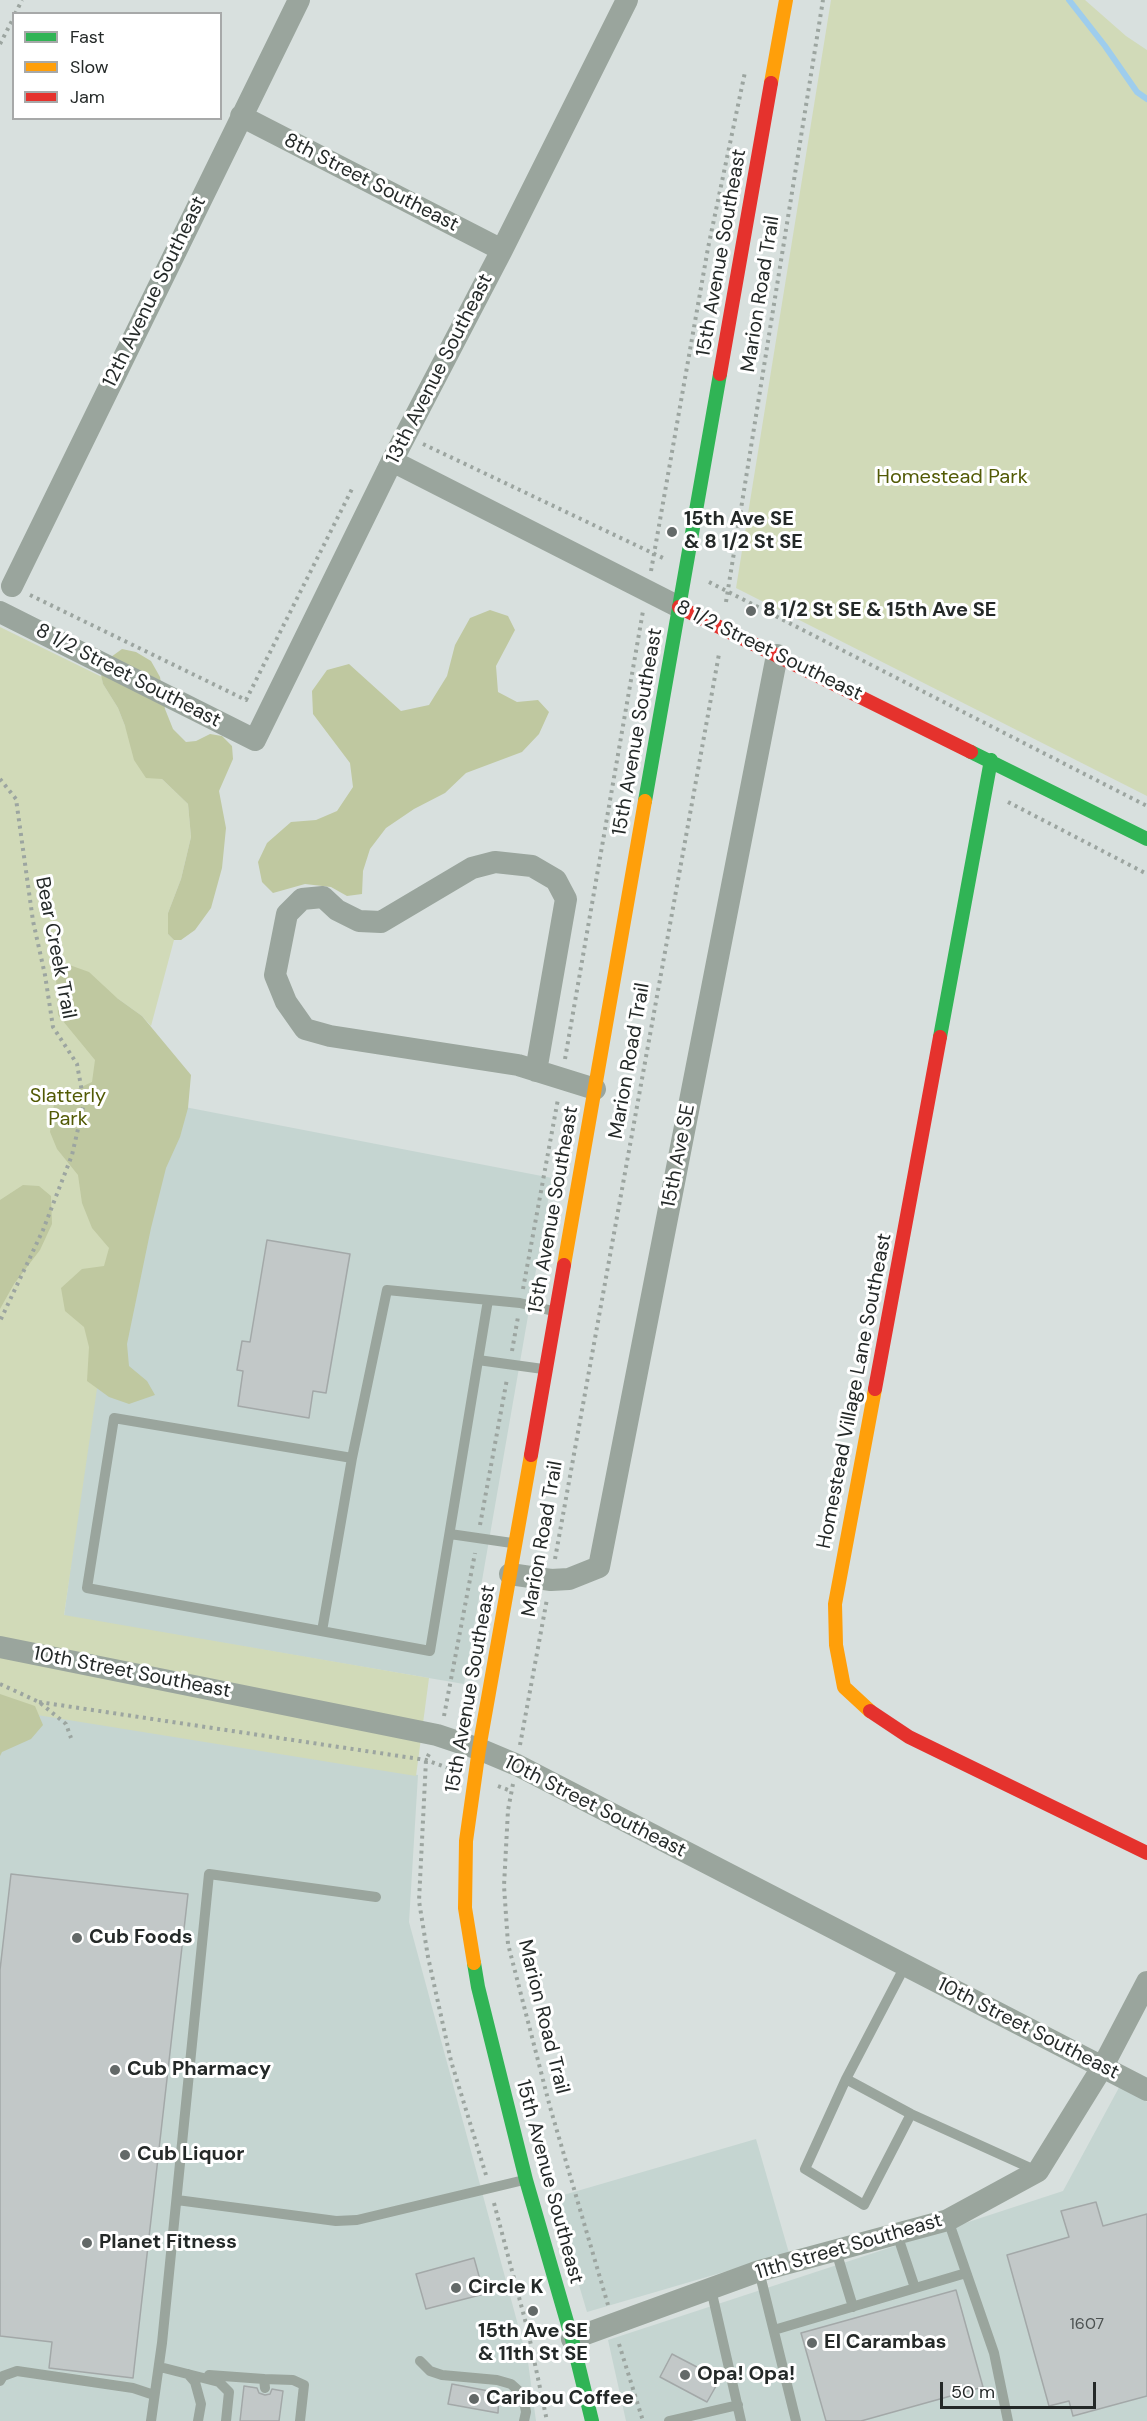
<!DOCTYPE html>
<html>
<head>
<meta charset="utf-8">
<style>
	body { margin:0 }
	#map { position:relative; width:1147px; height:2421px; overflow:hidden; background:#d8e0de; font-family:"DM Sans",sans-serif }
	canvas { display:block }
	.legend { position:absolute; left:12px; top:12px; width:210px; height:108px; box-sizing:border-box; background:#fff; border:2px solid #a7a9a9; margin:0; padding:8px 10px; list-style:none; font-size:18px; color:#242928 }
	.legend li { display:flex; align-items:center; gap:12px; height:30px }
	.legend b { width:30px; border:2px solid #a7a9a9 }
	.scale { position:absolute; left:940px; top:2382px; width:156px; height:27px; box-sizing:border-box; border:3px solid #242928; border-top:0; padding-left:8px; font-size:18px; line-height:21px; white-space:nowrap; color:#242928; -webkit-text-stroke:4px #fff; paint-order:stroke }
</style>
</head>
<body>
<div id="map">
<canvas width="1147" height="2421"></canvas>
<ul class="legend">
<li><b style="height:8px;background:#30b455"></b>Fast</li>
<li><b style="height:8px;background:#ff9f0a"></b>Slow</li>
<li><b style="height:8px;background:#e5322d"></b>Jam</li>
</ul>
<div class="scale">50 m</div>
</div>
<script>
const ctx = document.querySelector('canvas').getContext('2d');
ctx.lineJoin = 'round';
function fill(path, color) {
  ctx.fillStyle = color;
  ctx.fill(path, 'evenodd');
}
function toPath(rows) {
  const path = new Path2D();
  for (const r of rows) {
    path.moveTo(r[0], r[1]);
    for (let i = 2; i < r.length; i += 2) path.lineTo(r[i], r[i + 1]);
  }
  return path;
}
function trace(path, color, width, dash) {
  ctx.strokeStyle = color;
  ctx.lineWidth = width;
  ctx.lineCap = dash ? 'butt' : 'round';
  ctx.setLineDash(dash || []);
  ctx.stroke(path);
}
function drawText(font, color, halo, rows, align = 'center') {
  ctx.font = font + ' "DM Sans",sans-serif';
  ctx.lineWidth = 6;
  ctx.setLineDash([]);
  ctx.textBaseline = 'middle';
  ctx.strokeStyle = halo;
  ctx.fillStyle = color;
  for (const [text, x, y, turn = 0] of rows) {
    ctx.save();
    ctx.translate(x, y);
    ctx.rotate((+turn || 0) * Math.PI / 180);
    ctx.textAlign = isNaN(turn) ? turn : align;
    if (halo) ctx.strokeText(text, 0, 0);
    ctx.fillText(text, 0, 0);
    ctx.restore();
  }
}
fill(toPath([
	[133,1097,552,1178,464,1684,64,1616],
	[0,1708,418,1775,409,1922,528,2362,536,2421,0,2421],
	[1122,2082,1147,2102,1147,2421,626,2421,608,2340,1063,2191],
	[756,2139,789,2253,587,2312,553,2198]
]), '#c5d5d1');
fill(toPath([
	[831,0,1085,0,1126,36,1147,50,1147,796,736,588],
	[0,627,102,677,103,684,118,708,125,726,162,779,188,804,191,837,181,879,168,913,168,934,174,940,151,1026,142,1016,117,998,141,1087,64,1615,429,1678,416,1776,0,1709]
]), '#d1dab8');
fill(toPath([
	[490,610,508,616,515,630,496,666,498,692,517,702,538,700,549,712,539,734,522,752,466,773,445,793,414,809,386,828,370,849,363,871,362,894,347,896,331,887,305,884,273,893,262,882,258,862,267,843,291,822,316,820,337,811,353,787,350,763,313,714,312,691,327,670,349,664,401,711,429,705,447,676,455,645,470,618],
	[122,649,136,652,151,661,160,677,165,709,173,729,186,742,196,741,210,734,222,736,232,746,233,759,219,791,226,828,222,868,211,908,195,930,181,940,174,940,168,934,168,913,181,879,191,837,188,804,162,779,146,778,134,760,125,726,118,708,103,684,100,670,111,657],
	[64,963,89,972,117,998,142,1016,191,1075,188,1108,180,1137,166,1168,151,1228,127,1344,129,1366,147,1381,155,1395,129,1404,109,1397,87,1381,89,1347,84,1327,65,1311,61,1288,82,1269,104,1266,109,1248,92,1228,82,1203,78,1175,57,1149,50,1132,54,1104,75,1090,92,1082,95,1060,58,1015,56,978],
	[23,1185,39,1186,51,1196,52,1224,40,1250,14,1284,0,1309,0,1200],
	[0,1694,35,1706,43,1725,31,1739,2,1752,0,1756]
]), '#bfc8a0');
trace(toPath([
	[1069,0,1105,46,1137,92,1147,99]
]), '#9ecded', 6);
const building = toPath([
	[267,1240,350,1254,326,1393,313,1391,309,1418,238,1406,243,1371,237,1370,242,1341,250,1342,267,1240],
	[11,1874,188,1894,133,2378,49,2368,52,2342,0,2336,0,1970,11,1874],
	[1096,2202,1103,2226,1147,2214,1147,2396,1073,2416,1069,2401,1049,2406,1007,2255,1069,2237,1061,2211,1096,2202],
	[474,2258,484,2294,426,2309,416,2274,474,2258],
	[956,2290,983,2387,861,2421,826,2421,801,2333,956,2290],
	[672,2354,720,2379,707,2402,660,2377,672,2354],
	[452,2384,499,2393,498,2413,448,2404,452,2384],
	[244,2386,257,2388,259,2393,265,2395,270,2394,272,2389,283,2391,279,2421,240,2421,244,2386]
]);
fill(building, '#c2c8c8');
trace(building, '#a3a8a8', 1.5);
trace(toPath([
	[15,14,22,0],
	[0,44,14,17],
	[423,444,663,558],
	[651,571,708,248,745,72],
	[709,582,1147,806],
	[30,595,246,700,352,489],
	[726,602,823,0],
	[0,779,16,799,33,921,45,975,53,1027,77,1064,84,1103,72,1155,43,1230,0,1321],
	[1008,802,1147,874],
	[565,1059,643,611],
	[523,1289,558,1099],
	[512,1351,518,1317],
	[480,1525,507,1379],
	[555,1559,719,654],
	[0,1684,39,1702,66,1724,71,1738],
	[39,1702,426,1760,451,1769],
	[444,1716,475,1553],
	[520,1745,547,1599],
	[429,1754,426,1760,419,1901,428,1957,451,2061,486,2175],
	[513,1784,508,1810,504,1886,508,1944,550,2107,608,2305],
	[498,1786,511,1791],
	[494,2203,528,2331,547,2421],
	[619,2344,643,2421]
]), '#9ca5a0', 4, [3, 4.5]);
trace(toPath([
	[488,1300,430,1651,87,1588,114,1418,352,1458,387,1290,520,1303,553,1311],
	[478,1360,543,1369],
	[450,1534,512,1543],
	[322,1631,352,1458],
	[905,1966,846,2079,805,2169,864,2205,911,2114],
	[846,2079,911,2114,1037,2171],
	[177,2200,336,2221,357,2220,524,2180],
	[948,2220,994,2353,1008,2421],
	[897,2234,915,2288],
	[836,2251,853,2307],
	[759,2271,796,2421],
	[711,2289,741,2421],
	[774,2330,966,2273],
	[420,2361,430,2371,442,2375,497,2380,511,2384,521,2393,524,2401,526,2412,524,2421],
	[160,2367,219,2382,229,2392,226,2421],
	[188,2374,195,2382,201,2404,198,2421],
	[209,2375,264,2379,265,2388],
	[264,2379,293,2380,304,2385,300,2421],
	[0,2381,3,2376,17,2371,133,2388,154,2395],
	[151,2421,162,2343,209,1874,376,1897],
	[669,2421,738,2405]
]), '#9aa59d', 10);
trace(toPath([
	[241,116,502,250],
	[392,461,679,607],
	[12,586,299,0],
	[0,612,255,740,392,461,502,250,627,0],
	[536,1071,566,899,556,880,532,866,495,862,472,868,381,922,359,921,337,910,323,897,302,899,287,914,275,975,286,1002,305,1029,330,1036,518,1065,595,1089],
	[510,1574,551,1580,569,1579,599,1567,777,655],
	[0,1647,437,1735,479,1749,517,1765,1147,2090],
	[572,2339,759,2271,948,2220,1038,2171,1103,2066,1147,1982]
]), '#9aa59d', 22);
trace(toPath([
	[971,752,1147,839],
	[645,801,720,374],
	[940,1037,991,760],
	[474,1963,478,1987,526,2180,572,2339,592,2421]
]), '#30b455', 14);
trace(toPath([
	[771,83,786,0],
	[564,1265,645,801],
	[870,1711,844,1687,836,1645,835,1604,875,1389],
	[474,1963,465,1908,466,1841,479,1749,531,1455]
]), '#ff9f0a', 14);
trace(toPath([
	[720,374,771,83],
	[679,607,971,752],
	[875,1389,940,1037],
	[531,1455,564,1265],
	[870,1711,909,1737,1147,1853]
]), '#e5322d', 14);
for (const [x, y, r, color] of [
	[672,532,6,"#636968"],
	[751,611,6,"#636968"],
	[77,1938,6,"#636968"],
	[115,2070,6,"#636968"],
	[125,2155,6,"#636968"],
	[87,2243,6,"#636968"],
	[456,2288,6,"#636968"],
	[533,2311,6,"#636968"],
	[812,2343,6,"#636968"],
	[685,2375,6,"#636968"],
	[474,2399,6,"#636968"]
]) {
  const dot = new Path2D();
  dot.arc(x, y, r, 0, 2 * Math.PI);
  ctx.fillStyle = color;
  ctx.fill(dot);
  trace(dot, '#fff', 2);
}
drawText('16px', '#4c5251', null, [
	["1607",1087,2325]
]);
drawText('20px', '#242928', '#fff', [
	["8th Street Southeast",371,183,27],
	["15th Avenue Southeast",722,253,-80],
	["12th Avenue Southeast",155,292,-64],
	["Marion Road Trail",761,294,-81],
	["13th Avenue Southeast",440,369,-63],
	["8 1/2 Street Southeast",769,651,26],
	["8 1/2 Street Southeast",128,676,27],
	["15th Avenue Southeast",638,732,-80],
	["Bear Creek Trail",55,948,79],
	["Marion Road Trail",630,1061,-80],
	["15th Ave SE",679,1156,-79],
	["15th Avenue Southeast",554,1210,-80],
	["Homestead Village Lane Southeast",855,1391,-79],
	["Marion Road Trail",543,1539,-80],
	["10th Street Southeast",132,1673,11],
	["15th Avenue Southeast",471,1689,-80],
	["10th Street Southeast",595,1807,27],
	["Marion Road Trail",543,2017,76],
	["10th Street Southeast",1028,2029,27],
	["15th Avenue Southeast",549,2182,75],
	["11th Street Southeast",849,2247,-16]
]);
drawText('20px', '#525a05', '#fff', [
	["Homestead Park",952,478],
	["Slatterly",68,1097],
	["Park",68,1120]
]);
drawText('bold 20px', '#242928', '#fff', [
	["15th Ave SE",684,520],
	["& 8 1/2 St SE",684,543],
	["8 1/2 St SE & 15th Ave SE",763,611],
	["Cub Foods",89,1938],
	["Cub Pharmacy",127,2070],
	["Cub Liquor",137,2155],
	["Planet Fitness",99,2243],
	["Circle K",468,2288],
	["15th Ave SE",533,2332,"center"],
	["& 11th St SE",533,2355,"center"],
	["El Carambas",824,2343],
	["Opa! Opa!",697,2375],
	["Caribou Coffee",486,2399]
], 'left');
</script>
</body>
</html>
